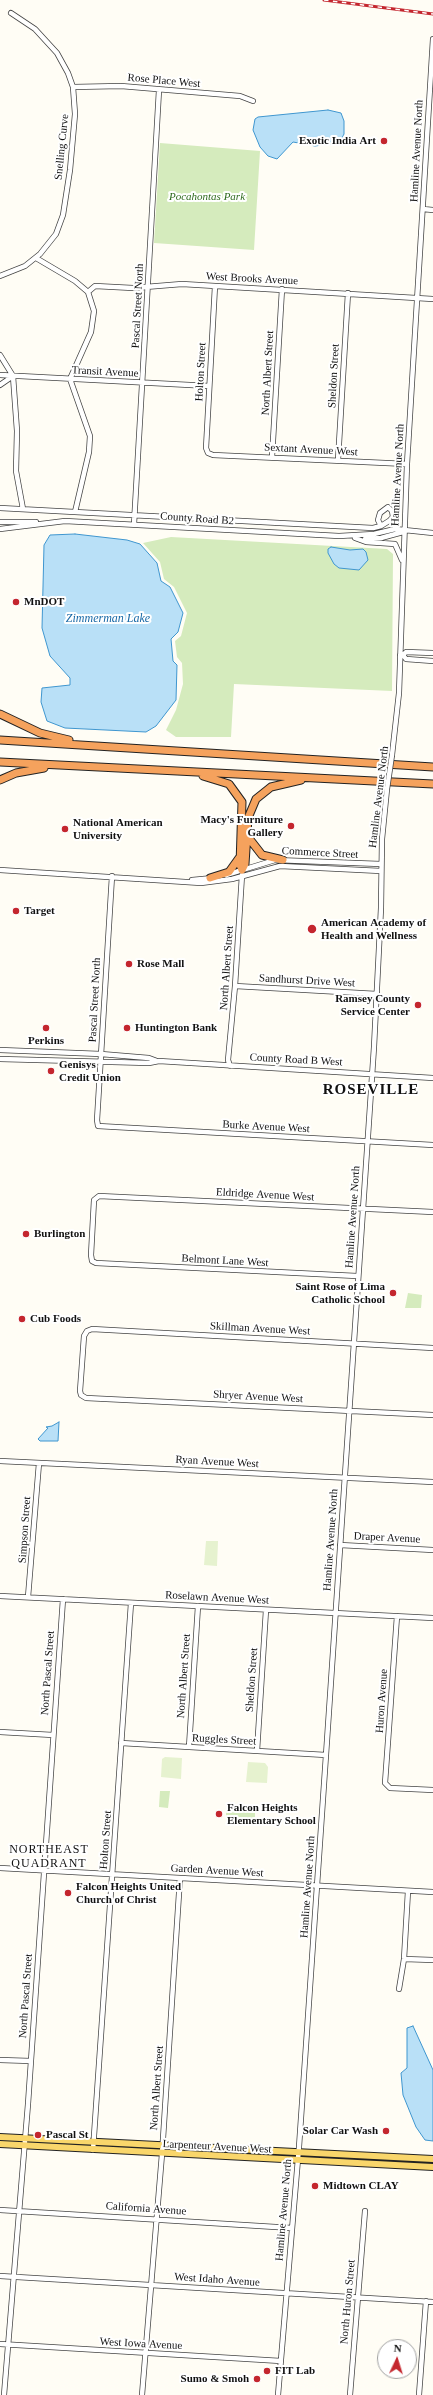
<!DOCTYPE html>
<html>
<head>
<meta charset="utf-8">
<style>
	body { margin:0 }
	#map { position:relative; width:433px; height:2395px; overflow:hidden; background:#fffdf5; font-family:"Times New Roman",serif }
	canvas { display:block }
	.north { position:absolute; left:377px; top:2339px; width:40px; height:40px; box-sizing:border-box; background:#fff; border:1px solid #a0a0a0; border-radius:50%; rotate:4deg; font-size:11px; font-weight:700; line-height:16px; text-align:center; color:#111 }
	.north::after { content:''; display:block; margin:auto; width:14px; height:18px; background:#c4262e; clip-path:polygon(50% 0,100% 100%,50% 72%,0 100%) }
</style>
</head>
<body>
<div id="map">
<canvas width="433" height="2395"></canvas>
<div class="north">N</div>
</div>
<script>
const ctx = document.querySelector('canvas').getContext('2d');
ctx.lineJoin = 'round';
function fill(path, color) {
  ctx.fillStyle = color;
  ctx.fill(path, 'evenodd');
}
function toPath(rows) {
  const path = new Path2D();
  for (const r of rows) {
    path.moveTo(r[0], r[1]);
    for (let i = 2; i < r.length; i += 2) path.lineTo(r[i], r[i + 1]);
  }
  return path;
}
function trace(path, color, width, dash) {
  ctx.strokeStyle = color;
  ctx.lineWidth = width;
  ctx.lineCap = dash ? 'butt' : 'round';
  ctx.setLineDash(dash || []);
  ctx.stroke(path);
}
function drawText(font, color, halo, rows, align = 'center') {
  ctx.font = font + ' "Times New Roman",serif';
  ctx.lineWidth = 4;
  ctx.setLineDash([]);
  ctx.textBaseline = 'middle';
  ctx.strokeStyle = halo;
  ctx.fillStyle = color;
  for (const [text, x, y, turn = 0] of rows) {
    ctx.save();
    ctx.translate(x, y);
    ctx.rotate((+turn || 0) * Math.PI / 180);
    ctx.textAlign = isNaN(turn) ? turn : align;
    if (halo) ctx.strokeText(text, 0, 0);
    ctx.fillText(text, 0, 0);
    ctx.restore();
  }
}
fill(toPath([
	[160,143,260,151,254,250,154,243],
	[171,537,387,549,393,554,392,691,234,684,231,737,176,737,166,730,176,710,183,684,182,663,177,657,175,641,181,636,187,613,174,587,164,579,160,562,143,543],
	[408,1293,422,1295,421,1308,405,1308],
	[160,1791,170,1791,168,1808,159,1807],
	[231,1808,240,1809,242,1812,255,1813,255,1822,230,1823,230,1820,226,1820,226,1812,230,1813]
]), '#d5ebbd');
fill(toPath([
	[206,1541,218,1541,217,1566,204,1565],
	[165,1757,182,1758,181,1779,161,1777,162,1759],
	[248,1762,265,1763,268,1767,267,1783,246,1782]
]), '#e6f2cf');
const water = toPath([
	[328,110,341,113,344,121,344,134,341,140,337,143,315,146,293,142,277,159,268,156,260,147,253,130,255,119,258,117,328,110],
	[75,534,127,540,140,544,157,563,161,581,170,587,183,613,178,632,171,639,173,661,177,665,176,700,156,726,146,732,65,728,47,721,41,702,42,688,70,685,70,678,50,656,42,628,44,545,50,535,75,534],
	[331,547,350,550,363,549,366,552,368,560,359,570,339,568,334,564,328,553,328,549,331,547],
	[59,1422,58,1441,40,1441,38,1439,48,1428,46,1427,52,1426,59,1422],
	[413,2026,433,2070,433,2141,425,2140,416,2127,403,2095,401,2073,407,2068,407,2028,413,2026]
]);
fill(water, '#b9e0f7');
trace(water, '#3f96cf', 1);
const minor = toPath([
	[73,87,121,86,240,96,253,101],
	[423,209,433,210],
	[36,258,75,281,88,292,94,311,91,332,70,379,90,436,89,452,75,512],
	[0,276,25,266,40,254,56,234,63,215,70,170,75,114,73,87,68,73,57,53,35,29,11,13],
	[215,286,206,448,208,453,213,455,407,464],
	[88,292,95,286,133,288,182,284,433,299],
	[0,355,13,376,17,431,16,471,23,509],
	[0,375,209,386],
	[0,385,13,376],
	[272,457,282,289],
	[338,460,348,293],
	[0,508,373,528,381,526,389,521,393,517,392,511,388,507,380,513,378,520,381,526],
	[0,522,36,522],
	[134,524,159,90],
	[0,529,65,521,339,536,374,534,395,529,433,533],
	[355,538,366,542,395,544,402,560],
	[365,539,381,538,403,532],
	[400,655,403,655,406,652,433,653],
	[403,655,406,659,433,661],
	[392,755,399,693,407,464,433,39],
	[0,870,201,883,232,879,280,866,381,871],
	[226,875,275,860,381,864],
	[112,876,97,1120,98,1126,433,1145],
	[192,880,213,878],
	[235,986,377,994],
	[0,1050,101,1054,149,1058,157,1061],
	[0,1059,149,1063,159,1061,433,1078],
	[230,1066,228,1060,235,986,242,875],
	[357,1276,96,1263,92,1261,91,1255,94,1200,99,1196,433,1212],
	[433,1348,92,1329,87,1331,84,1336,80,1391,81,1395,86,1398,433,1415],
	[0,1461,433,1482],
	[340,1545,433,1550],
	[0,1596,433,1618],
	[28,1597,39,1463],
	[397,1616,385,1783,390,1788,433,1790],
	[0,1732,53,1735],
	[121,1743,326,1755],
	[189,1747,198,1606],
	[257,1751,266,1610],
	[0,1868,433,1892],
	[404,1959,433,1960],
	[399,1989,404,1959,408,1891],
	[0,2060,31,2061],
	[93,2150,131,1603],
	[0,2210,292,2228],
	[0,2276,433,2302],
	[0,2344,281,2361],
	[4,2395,28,2104,63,1599],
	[142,2395,162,2154,180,1878],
	[278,2395,299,2147,326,1755,374,1047,381,908,382,839,387,789],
	[350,2395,365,2211],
	[419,2395,426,2301]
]);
const major = toPath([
	[0,2137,433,2159],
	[0,2144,433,2167]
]);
const highway = toPath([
	[0,714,40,733,69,740],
	[0,740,433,767],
	[0,762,433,784],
	[203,776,229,784,242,802,240,865,242,870],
	[0,780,16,773,44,768],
	[248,837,262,855,283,860],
	[242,870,245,864,248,818,256,799,271,787,301,780],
	[210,878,229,872,239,858]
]);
trace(minor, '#444', 6);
trace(major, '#222', 8);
trace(highway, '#222', 9);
trace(minor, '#fff', 4.5);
trace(major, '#f9d66b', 6);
trace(highway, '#f5a25d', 7);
const rail = toPath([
	[324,0,433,14]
]);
trace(rail, '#c4262e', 3);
trace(rail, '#fff', 1.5, [4.5]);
const minorBridge = toPath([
	[387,789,392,755]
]);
trace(minorBridge, '#444', 6, []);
trace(minorBridge, '#fff', 4.5);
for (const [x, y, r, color] of [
	[384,141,4,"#c4262e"],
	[16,602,4,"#c4262e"],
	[291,826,4,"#c4262e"],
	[65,829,4,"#c4262e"],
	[16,911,4,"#c4262e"],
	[312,929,5,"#c4262e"],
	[129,964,4,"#c4262e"],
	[418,1005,4,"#c4262e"],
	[46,1028,4,"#c4262e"],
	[127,1028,4,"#c4262e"],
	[51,1071,4,"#c4262e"],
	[26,1234,4,"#c4262e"],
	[393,1293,4,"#c4262e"],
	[22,1319,4,"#c4262e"],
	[219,1814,4,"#c4262e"],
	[68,1893,4,"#c4262e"],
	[386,2131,4,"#c4262e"],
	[38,2135,4,"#c4262e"],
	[315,2186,4,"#c4262e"],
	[267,2371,4,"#c4262e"],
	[257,2379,4,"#c4262e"]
]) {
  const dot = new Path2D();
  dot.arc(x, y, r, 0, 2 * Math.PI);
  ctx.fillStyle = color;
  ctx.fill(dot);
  trace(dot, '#fff', 1.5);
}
drawText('11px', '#111', '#fff', [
	["Rose Place West",164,81,5],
	["Snelling Curve",62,147,-84],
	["Hamline Avenue North",417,151,-87],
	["West Brooks Avenue",252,279,3],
	["Pascal Street North",138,306,-87],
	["Transit Avenue",105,372,3],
	["Holton Street",201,372,-87],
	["North Albert Street",268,373,-87],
	["Sheldon Street",334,376,-87],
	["Sextant Avenue West",311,450,3],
	["Hamline Avenue North",398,475,-87],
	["County Road B2",197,519,4],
	["Hamline Avenue North",379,797,-83],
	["Commerce Street",320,853,3],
	["North Albert Street",227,968,-86],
	["Sandhurst Drive West",307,981,3],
	["Pascal Street North",95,1000,-87],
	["County Road B West",296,1060,3],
	["Burke Avenue West",266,1127,3],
	["Eldridge Avenue West",265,1195,3],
	["Hamline Avenue North",353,1217,-86],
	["Belmont Lane West",225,1261,3],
	["Skillman Avenue West",260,1329,3],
	["Shryer Avenue West",258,1397,3],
	["Ryan Avenue West",217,1462,3],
	["Simpson Street",25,1530,-86],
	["Draper Avenue",387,1538,3],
	["Hamline Avenue North",331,1540,-86],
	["Roselawn Avenue West",217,1598,3],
	["North Pascal Street",48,1673,-86],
	["North Albert Street",184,1676,-86],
	["Sheldon Street",252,1680,-86],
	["Huron Avenue",382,1701,-86],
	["Ruggles Street",224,1740,3],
	["Holton Street",106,1840,-86],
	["Garden Avenue West",217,1871,3],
	["Hamline Avenue North",308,1887,-86],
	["North Pascal Street",26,1996,-86],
	["North Albert Street",157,2088,-86],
	["Larpenteur Avenue West",217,2147,3],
	["California Avenue",146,2209,4],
	["Hamline Avenue North",284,2210,-85],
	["West Idaho Avenue",217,2280,4],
	["North Huron Street",348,2302,-85],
	["West Iowa Avenue",141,2344,3]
]);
drawText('bold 11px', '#111', '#fff', [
	["Exotic India Art",376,141,"right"],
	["MnDOT",24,602],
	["Macy's Furniture",283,820,"right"],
	["Gallery",283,833,"right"],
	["National American",73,823],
	["University",73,836],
	["Target",24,911],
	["American Academy of",321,923],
	["Health and Wellness",321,936],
	["Rose Mall",137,964],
	["Ramsey County",410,999,"right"],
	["Service Center",410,1012,"right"],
	["Huntington Bank",135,1028],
	["Perkins",46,1041,"center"],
	["Genisys",59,1065],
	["Credit Union",59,1078],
	["Burlington",34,1234],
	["Saint Rose of Lima",385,1287,"right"],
	["Catholic School",385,1300,"right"],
	["Cub Foods",30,1319],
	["Falcon Heights",227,1808],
	["Elementary School",227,1821],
	["Falcon Heights United",76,1887],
	["Church of Christ",76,1900],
	["Solar Car Wash",378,2131,"right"],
	["Pascal St",46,2135],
	["Midtown CLAY",323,2186],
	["FIT Lab",275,2371],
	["Sumo & Smoh",249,2379,"right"]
], 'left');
drawText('italic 11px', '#2f6b1f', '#fff', [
	["Pocahontas Park",207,197]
]);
drawText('italic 12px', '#1768a6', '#fff', [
	["Zimmerman Lake",108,619]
]);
ctx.letterSpacing = '1px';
drawText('12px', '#111', '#fff', [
	["NORTHEAST",49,1850],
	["QUADRANT",49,1864]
]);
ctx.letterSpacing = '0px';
ctx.letterSpacing = '1px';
drawText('bold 15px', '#111', '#fff', [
	["ROSEVILLE",371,1090]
]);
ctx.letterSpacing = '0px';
</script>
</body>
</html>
